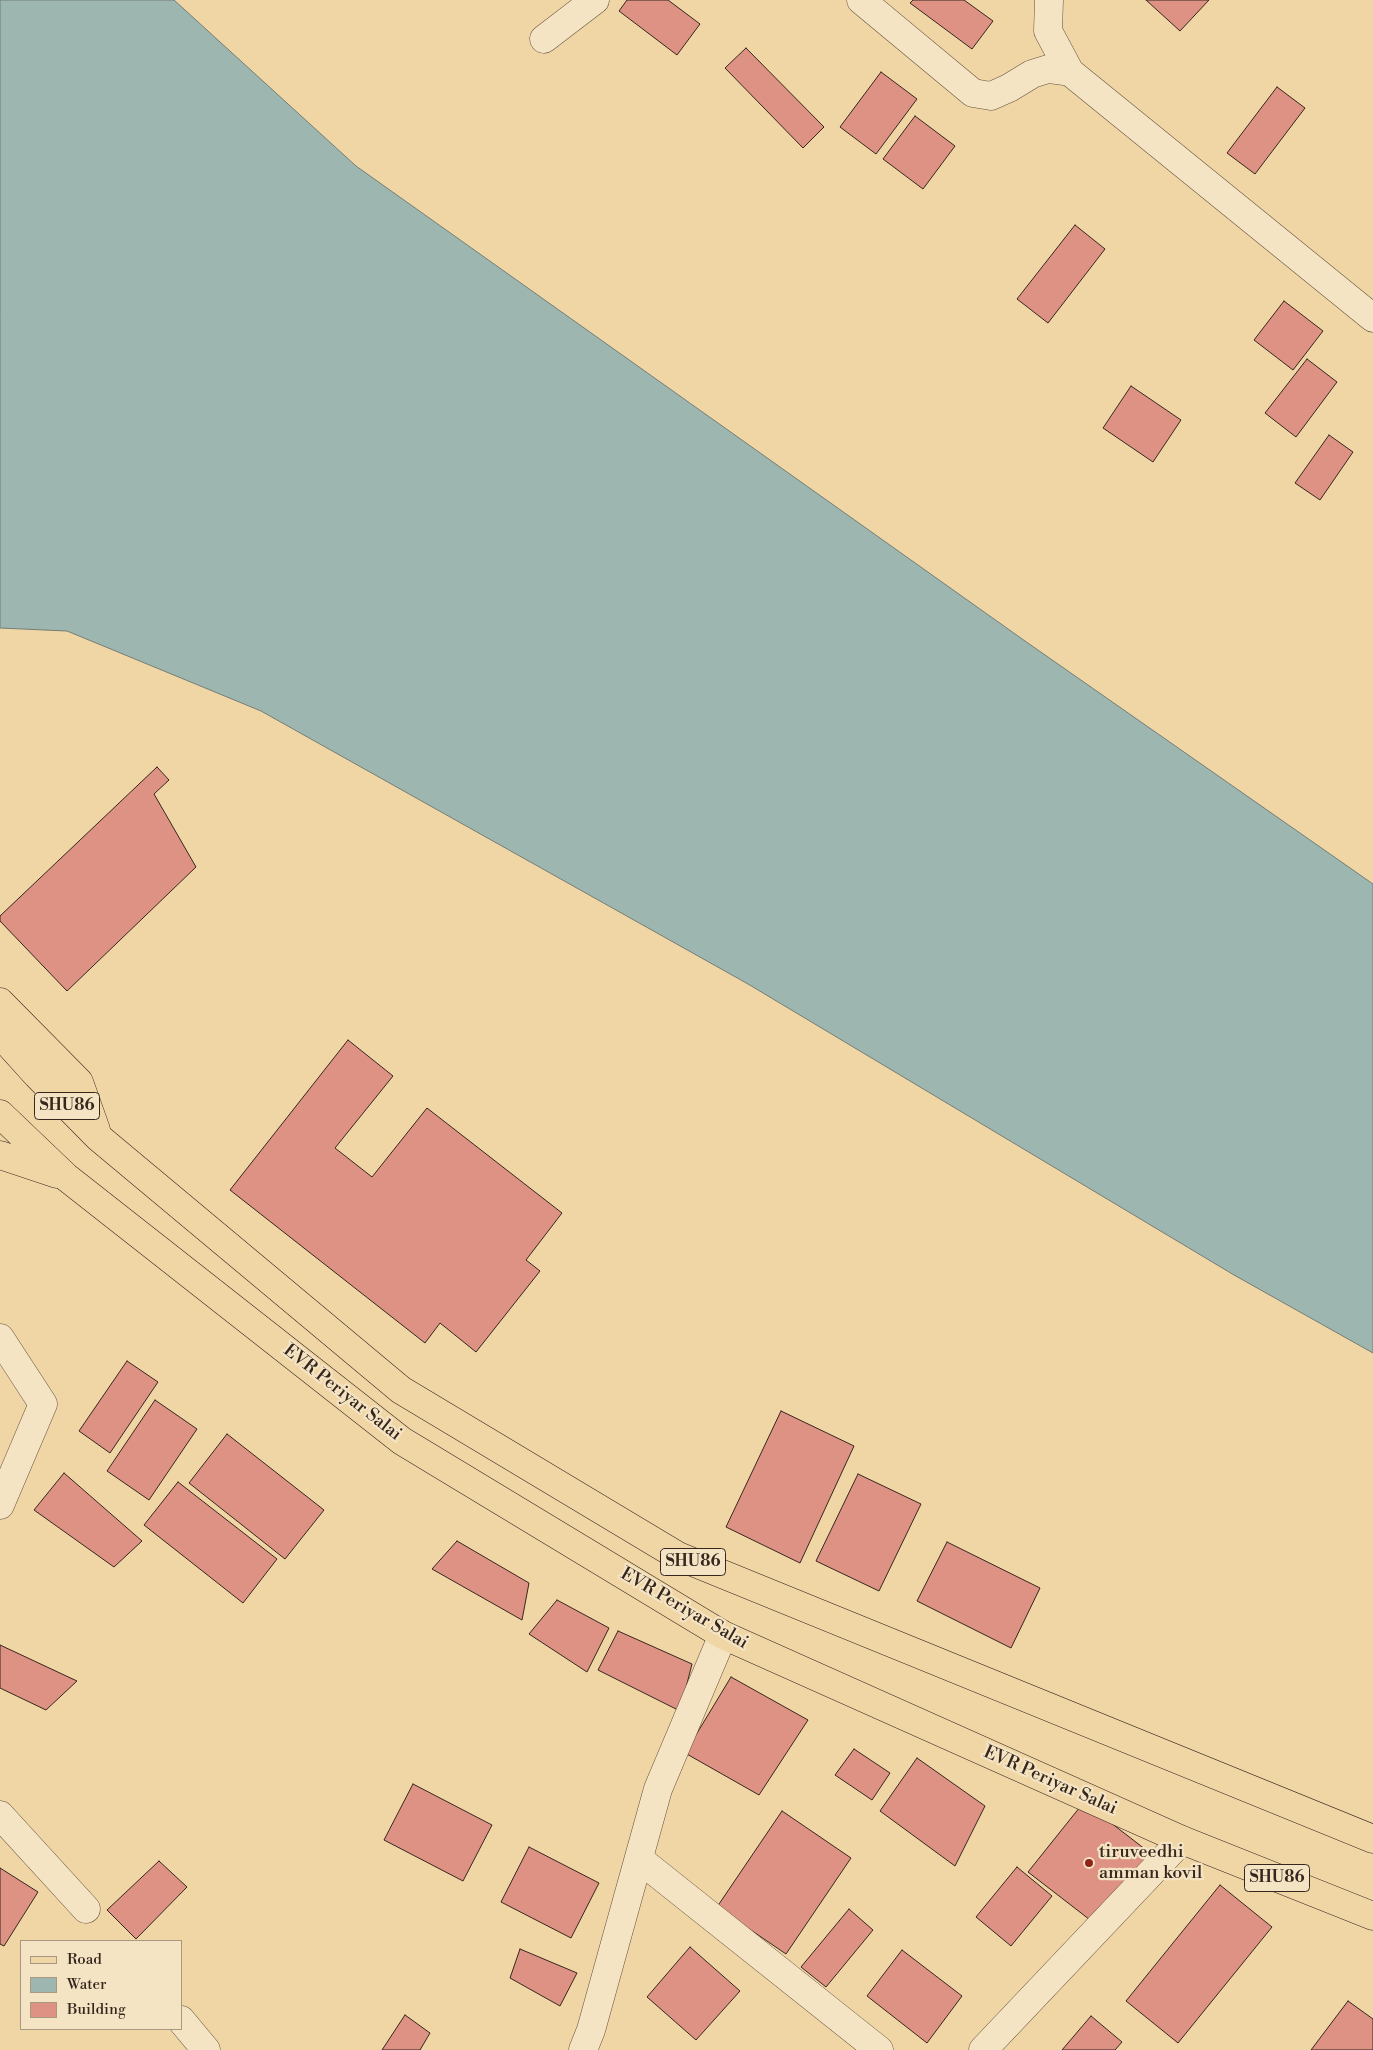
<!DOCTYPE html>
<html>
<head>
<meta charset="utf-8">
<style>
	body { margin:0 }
	#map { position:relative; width:1373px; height:2050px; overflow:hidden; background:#f0d5a5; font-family:"Libre Bodoni",serif }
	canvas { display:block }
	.legend { position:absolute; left:20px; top:1940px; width:162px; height:90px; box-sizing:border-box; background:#f5e4c4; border:1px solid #a89882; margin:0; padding:6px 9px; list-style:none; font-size:15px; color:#35271e }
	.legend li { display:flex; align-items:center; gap:10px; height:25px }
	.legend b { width:25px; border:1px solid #a89882 }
</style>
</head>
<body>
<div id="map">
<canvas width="1373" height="2050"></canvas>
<ul class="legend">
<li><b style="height:6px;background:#f0d5a5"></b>Road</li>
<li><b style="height:14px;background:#9db7b0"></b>Water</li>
<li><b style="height:14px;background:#de9284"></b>Building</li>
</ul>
</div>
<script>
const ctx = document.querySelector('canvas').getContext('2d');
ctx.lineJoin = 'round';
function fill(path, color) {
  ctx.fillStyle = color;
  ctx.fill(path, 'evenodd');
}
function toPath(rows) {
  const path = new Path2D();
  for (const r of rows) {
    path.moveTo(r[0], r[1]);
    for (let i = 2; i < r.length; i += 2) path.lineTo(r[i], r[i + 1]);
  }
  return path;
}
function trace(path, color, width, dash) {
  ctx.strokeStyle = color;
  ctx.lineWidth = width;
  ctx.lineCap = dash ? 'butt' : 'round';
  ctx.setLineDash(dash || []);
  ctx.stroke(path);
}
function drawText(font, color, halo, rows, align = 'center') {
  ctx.font = font + ' "Libre Bodoni",serif';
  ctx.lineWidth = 4.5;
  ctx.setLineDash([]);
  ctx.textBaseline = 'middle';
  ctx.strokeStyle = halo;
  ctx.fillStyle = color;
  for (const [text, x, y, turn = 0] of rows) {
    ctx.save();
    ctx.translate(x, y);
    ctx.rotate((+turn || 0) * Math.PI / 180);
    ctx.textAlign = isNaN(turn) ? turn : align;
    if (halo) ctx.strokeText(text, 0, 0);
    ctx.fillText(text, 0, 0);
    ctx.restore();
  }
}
const water = toPath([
	[0,0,174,0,356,166,1025,641,1373,884,1373,1353,1234,1275,748,984,261,711,67,631,0,628,0,0]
]);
fill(water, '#9db7b0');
trace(water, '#737d76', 1);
const building = toPath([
	[627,0,668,0,700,24,677,55,619,11,627,0],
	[913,0,964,0,993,21,972,49,910,3,913,0],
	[1146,0,1209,0,1180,31,1146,0],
	[746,48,824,127,803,148,725,68,746,48],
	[881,72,917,99,876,154,840,127,881,72],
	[1277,87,1305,108,1255,174,1227,153,1277,87],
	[915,116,955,146,923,189,883,159,915,116],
	[1075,225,1105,249,1048,323,1017,299,1075,225],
	[1284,301,1323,331,1293,370,1254,340,1284,301],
	[1307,359,1337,382,1296,437,1265,413,1307,359],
	[1131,386,1181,420,1153,462,1103,428,1131,386],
	[1329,435,1353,452,1320,500,1295,483,1329,435],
	[157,767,169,780,154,794,196,867,67,991,0,921,0,916,157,767],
	[348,1040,393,1076,335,1148,372,1177,427,1108,562,1213,526,1260,540,1271,476,1352,440,1323,425,1343,230,1190,348,1040],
	[127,1361,158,1382,110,1453,79,1431,127,1361],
	[155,1400,197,1429,149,1500,107,1471,155,1400],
	[781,1411,854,1446,800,1563,726,1527,781,1411],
	[227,1434,324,1510,285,1559,189,1483,227,1434],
	[64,1473,142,1541,114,1567,34,1510,64,1473],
	[858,1474,921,1504,879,1591,816,1561,858,1474],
	[178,1482,277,1559,243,1603,144,1525,178,1482],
	[457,1541,529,1583,522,1620,432,1569,457,1541],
	[947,1542,1040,1588,1011,1648,917,1601,947,1542],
	[557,1600,609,1628,587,1672,529,1634,557,1600],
	[618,1631,692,1664,680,1711,598,1670,618,1631],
	[0,1645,77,1681,46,1710,0,1688,0,1645],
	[731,1677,808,1720,759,1795,685,1753,731,1677],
	[854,1749,890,1773,872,1800,835,1775,854,1749],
	[917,1758,985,1806,955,1866,880,1811,917,1758],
	[413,1784,492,1825,463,1881,384,1840,413,1784],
	[1084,1802,1150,1853,1094,1923,1028,1872,1084,1802],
	[782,1811,851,1858,786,1954,717,1907,782,1811],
	[529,1847,599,1883,571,1938,501,1902,529,1847],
	[159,1861,187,1887,136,1939,107,1910,159,1861],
	[1017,1867,1052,1896,1011,1946,976,1917,1017,1867],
	[0,1868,38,1892,4,1946,0,1944,0,1868],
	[1220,1885,1272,1927,1178,2043,1126,2001,1220,1885],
	[849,1909,873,1930,826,1987,801,1967,849,1909],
	[690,1947,740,1991,696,2040,647,1997,690,1947],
	[520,1949,577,1973,560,2006,510,1978,520,1949],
	[902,1950,962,1996,927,2043,867,1996,902,1950],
	[1348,2001,1373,2019,1373,2050,1311,2050,1348,2001],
	[405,2015,430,2033,420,2050,382,2050,405,2015],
	[1091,2016,1122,2042,1115,2050,1062,2050,1091,2016]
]);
fill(building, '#de9284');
trace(building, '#35271e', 1);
const minor = toPath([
	[861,0,973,93,991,96,1009,88,1032,74,1048,69,1070,72],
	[1049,0,1048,31,1070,72,1373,318],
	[544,39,595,0],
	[0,1338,43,1404,0,1505],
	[0,1815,86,1909],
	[639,1859,879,2050],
	[181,2020,206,2050],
	[583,2050,591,2030,658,1789,723,1635],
	[983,2050,1182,1840]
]);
const major = toPath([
	[0,1002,79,1082,96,1130],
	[0,1034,37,1075,98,1137,401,1390,678,1556,1373,1839],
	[0,1114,66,1177,402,1441,723,1635,1182,1840,1373,1916],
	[0,1155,57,1174]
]);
trace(minor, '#645240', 29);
trace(major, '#35271e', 29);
trace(minor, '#f5e4c4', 28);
trace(major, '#f0d5a5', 28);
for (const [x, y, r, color] of [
	[1089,1863,5,"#8f2418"]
]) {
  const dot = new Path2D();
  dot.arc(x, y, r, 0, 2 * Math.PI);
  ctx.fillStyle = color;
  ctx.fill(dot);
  trace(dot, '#f5e4c4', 2);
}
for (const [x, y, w] of [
	[67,1106,65],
	[693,1562,65],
	[1277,1878,65]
]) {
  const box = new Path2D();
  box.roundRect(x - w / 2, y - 13.5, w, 27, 4);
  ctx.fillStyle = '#f5e4c4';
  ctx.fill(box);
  trace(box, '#35271e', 1);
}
drawText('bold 16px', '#35271e', null, [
	["SHU86",67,1106],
	["SHU86",693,1562],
	["SHU86",1277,1878]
]);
drawText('18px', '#35271e', '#f5e4c4', [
	["EVR Periyar Salai",342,1393,38],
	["EVR Periyar Salai",684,1609,30],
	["EVR Periyar Salai",1050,1781,24]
]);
drawText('18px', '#35271e', '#f5e4c4', [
	["tiruveedhi",1099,1853],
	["amman kovil",1099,1874]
], 'left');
</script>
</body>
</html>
